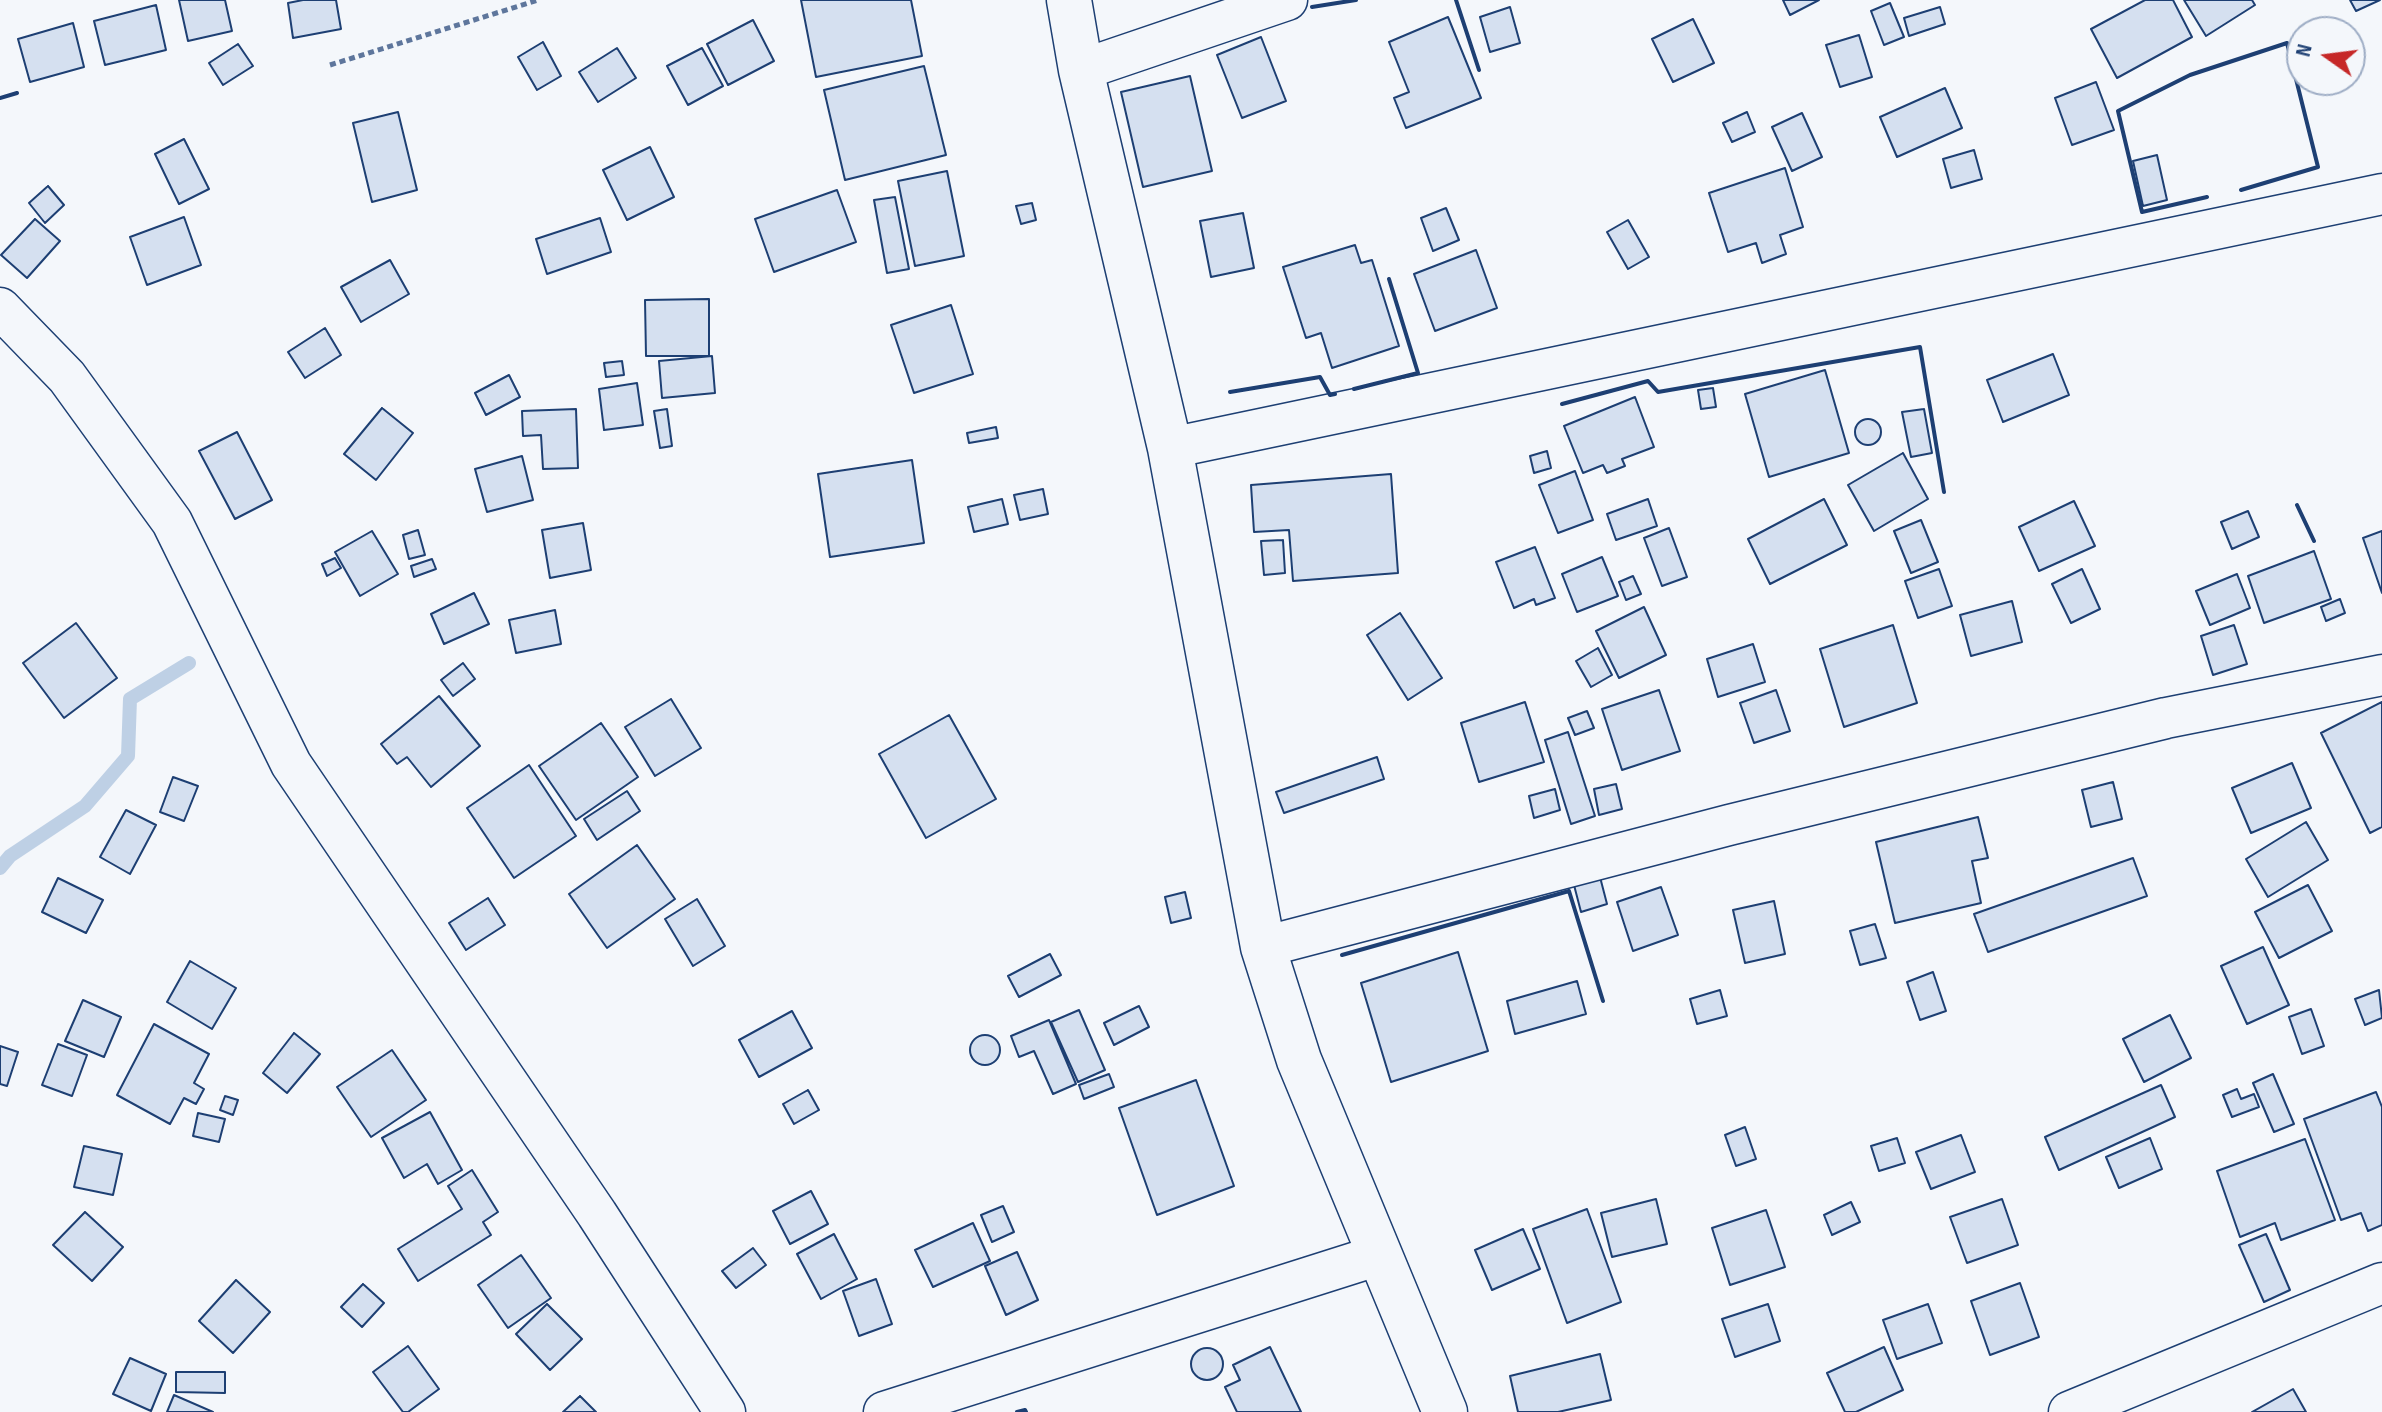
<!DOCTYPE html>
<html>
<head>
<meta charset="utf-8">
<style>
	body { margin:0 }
	#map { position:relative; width:2382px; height:1412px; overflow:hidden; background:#f4f7fb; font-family:"Sofia Sans Condensed",sans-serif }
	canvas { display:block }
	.north { position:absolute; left:2286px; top:16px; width:80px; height:80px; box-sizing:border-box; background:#f4f7fb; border:2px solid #9eadc5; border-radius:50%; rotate:284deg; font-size:22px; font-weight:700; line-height:32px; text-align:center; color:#1d3f73 }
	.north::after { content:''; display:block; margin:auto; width:28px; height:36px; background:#c62828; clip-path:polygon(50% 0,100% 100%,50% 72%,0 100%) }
</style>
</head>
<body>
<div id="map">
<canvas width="2382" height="1412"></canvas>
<div class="north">N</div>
</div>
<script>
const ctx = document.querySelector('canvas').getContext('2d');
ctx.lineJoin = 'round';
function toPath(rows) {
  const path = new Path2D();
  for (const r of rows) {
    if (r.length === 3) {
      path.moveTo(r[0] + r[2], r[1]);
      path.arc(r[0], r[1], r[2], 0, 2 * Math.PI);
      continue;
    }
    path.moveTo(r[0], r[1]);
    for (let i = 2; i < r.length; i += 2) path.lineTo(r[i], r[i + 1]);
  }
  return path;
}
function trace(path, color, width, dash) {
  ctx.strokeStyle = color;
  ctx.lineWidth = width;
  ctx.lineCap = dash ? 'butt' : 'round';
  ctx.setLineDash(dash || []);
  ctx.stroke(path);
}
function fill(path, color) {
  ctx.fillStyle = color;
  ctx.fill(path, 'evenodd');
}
trace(toPath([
	[0,868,10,856,85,806,128,756,130,699,189,663]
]), '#bed0e5', 14);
const building = toPath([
	[179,0,225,0,232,31,188,41,179,0],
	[303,0,336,0,341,29,293,38,288,3,303,0],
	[801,0,911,0,922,56,816,77,801,0],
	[1783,0,1819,0,1790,15,1783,0],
	[2145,0,2173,0,2192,37,2117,78,2091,29,2145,0],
	[2184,0,2252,0,2255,5,2206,36,2184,0],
	[2350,0,2380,0,2356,11,2350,0],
	[1890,3,1904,37,1884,45,1871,11,1890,3],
	[156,5,166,50,105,65,94,21,156,5],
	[1510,7,1520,43,1490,52,1480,17,1510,7],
	[1940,7,1945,24,1909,36,1904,18,1940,7],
	[1448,17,1481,98,1406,128,1394,98,1409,92,1389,42,1448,17],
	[1693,19,1714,63,1673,82,1652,39,1693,19],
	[753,20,774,61,728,85,707,44,753,20],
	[73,23,84,67,30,82,18,39,73,23],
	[1859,35,1872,77,1840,87,1826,45,1859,35],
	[1261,37,1286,101,1242,118,1217,55,1261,37],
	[543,42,561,76,537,90,518,57,543,42],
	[238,44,253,66,223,85,209,63,238,44],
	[617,48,636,78,598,102,579,72,617,48],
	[702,48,723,86,688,105,667,66,702,48],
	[924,66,946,155,845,180,824,90,924,66],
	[1190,76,1212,171,1143,187,1121,92,1190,76],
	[2096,82,2114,130,2072,145,2055,98,2096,82],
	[1945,88,1962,128,1897,157,1880,117,1945,88],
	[398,112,417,190,372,202,353,123,398,112],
	[1747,112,1755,132,1732,142,1723,123,1747,112],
	[1802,113,1822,157,1792,171,1772,127,1802,113],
	[184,139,209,189,179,204,155,154,184,139],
	[650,147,674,197,627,220,603,170,650,147],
	[1974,150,1982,179,1951,188,1943,159,1974,150],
	[2157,155,2167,200,2143,206,2133,161,2157,155],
	[1785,168,1803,227,1780,235,1786,254,1762,263,1756,243,1728,252,1709,193,1785,168],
	[947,171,964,256,915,266,898,181,947,171],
	[48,186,64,205,45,223,29,203,48,186],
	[837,190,856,242,774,272,755,219,837,190],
	[895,197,909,269,887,273,874,200,895,197],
	[1032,203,1036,220,1021,224,1016,206,1032,203],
	[1446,208,1459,240,1433,251,1421,218,1446,208],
	[1243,213,1254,268,1211,277,1200,221,1243,213],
	[184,217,201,265,147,285,130,237,184,217],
	[600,218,611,252,547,274,536,239,600,218],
	[35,219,60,241,27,278,1,255,35,219],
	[1628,220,1649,257,1628,269,1607,232,1628,220],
	[1355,245,1361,263,1372,260,1399,346,1332,368,1321,333,1306,338,1283,267,1355,245],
	[1476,250,1497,308,1435,331,1414,274,1476,250],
	[390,260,409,294,361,322,341,287,390,260],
	[709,299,709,356,646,356,645,300,709,299],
	[951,305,973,374,914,393,891,325,951,305],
	[325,328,341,355,305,378,288,352,325,328],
	[2053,354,2069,395,2003,422,1987,380,2053,354],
	[712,356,715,393,662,398,659,361,712,356],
	[622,361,624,375,606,377,604,363,622,361],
	[1825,370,1849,453,1769,477,1745,394,1825,370],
	[509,375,520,397,486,415,475,393,509,375],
	[637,383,643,425,604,430,599,389,637,383],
	[1713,388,1716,407,1701,409,1698,390,1713,388],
	[1635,397,1654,447,1622,459,1625,466,1607,473,1603,465,1583,473,1564,426,1635,397],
	[382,408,413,433,376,480,344,454,382,408],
	[576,409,578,468,543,469,541,435,523,436,522,411,576,409],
	[667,409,672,446,660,448,654,411,667,409],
	[1924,409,1932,453,1911,457,1902,412,1924,409],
	[1868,432,13],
	[996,427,998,438,969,443,967,433,996,427],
	[237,432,272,500,235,519,199,451,237,432],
	[1547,451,1551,468,1534,473,1530,456,1547,451],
	[1903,453,1928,499,1874,531,1848,485,1903,453],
	[522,456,533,500,487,512,475,469,522,456],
	[912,460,924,543,830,557,818,474,912,460],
	[1575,471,1593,520,1558,533,1539,485,1575,471],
	[1391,474,1398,573,1293,581,1289,530,1254,532,1251,485,1391,474],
	[1043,489,1048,514,1020,520,1014,495,1043,489],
	[1002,499,1008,524,974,532,968,507,1002,499],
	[1648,499,1657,526,1616,540,1607,514,1648,499],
	[1824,499,1847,545,1770,584,1748,539,1824,499],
	[2074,501,2095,546,2039,571,2019,527,2074,501],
	[2248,511,2259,537,2232,549,2221,522,2248,511],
	[1921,520,1938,562,1911,573,1894,531,1921,520],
	[583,523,591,570,550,578,542,530,583,523],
	[1669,528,1687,577,1662,586,1644,538,1669,528],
	[418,530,425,555,409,559,403,535,418,530],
	[372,531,398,574,360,596,335,552,372,531],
	[2382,531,2382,593,2363,538,2382,531],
	[1283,540,1285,573,1264,575,1261,541,1283,540],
	[1535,547,1555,598,1536,605,1534,599,1514,608,1496,562,1535,547],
	[2314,551,2331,599,2264,623,2248,576,2314,551],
	[1602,557,1618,596,1577,612,1562,574,1602,557],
	[335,558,341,568,327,576,322,564,335,558],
	[432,559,436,569,414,577,411,566,432,559],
	[1939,569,1952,606,1918,618,1905,581,1939,569],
	[2082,569,2100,609,2071,623,2052,584,2082,569],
	[2237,574,2250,608,2210,625,2196,591,2237,574],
	[1633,576,1641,594,1626,600,1619,582,1633,576],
	[474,593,489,624,444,644,431,614,474,593],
	[2340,599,2345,613,2326,621,2321,607,2340,599],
	[2012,601,2022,642,1971,656,1960,615,2012,601],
	[1644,607,1666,655,1619,678,1596,631,1644,607],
	[555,610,561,644,516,653,509,620,555,610],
	[1400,613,1442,678,1408,700,1367,635,1400,613],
	[76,623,117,678,64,718,23,663,76,623],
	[1893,625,1917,703,1844,727,1820,649,1893,625],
	[2234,625,2247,664,2213,675,2201,636,2234,625],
	[1753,644,1765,682,1718,697,1707,659,1753,644],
	[1598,648,1612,675,1591,687,1576,661,1598,648],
	[463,663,475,679,453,696,441,680,463,663],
	[1659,690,1680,751,1622,770,1602,709,1659,690],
	[1776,690,1790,731,1754,743,1740,703,1776,690],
	[439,696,480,746,431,787,407,757,397,764,381,744,439,696],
	[671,699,701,748,655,776,625,727,671,699],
	[1525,702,1544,762,1479,782,1461,723,1525,702],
	[2382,702,2382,827,2370,833,2321,733,2382,702],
	[1587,711,1594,728,1575,735,1568,718,1587,711],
	[949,715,996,799,926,838,879,754,949,715],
	[601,723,638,777,576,820,539,766,601,723],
	[1568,732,1595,816,1571,824,1545,740,1568,732],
	[1377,757,1384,779,1284,813,1276,792,1377,757],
	[2292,763,2311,808,2251,833,2232,788,2292,763],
	[529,765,576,836,514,878,467,808,529,765],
	[173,777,198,786,184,821,160,812,173,777],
	[2113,782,2122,819,2091,827,2082,790,2113,782],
	[1616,784,1622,809,1599,815,1594,789,1616,784],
	[1555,789,1560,810,1534,818,1529,796,1555,789],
	[627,791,640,811,597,840,584,819,627,791],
	[126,810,156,825,130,874,100,857,126,810],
	[1978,817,1988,858,1972,861,1981,903,1895,923,1876,842,1978,817],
	[2306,822,2328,860,2268,897,2246,859,2306,822],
	[637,845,675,899,607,948,569,894,637,845],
	[2133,858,2147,896,1988,952,1974,914,2133,858],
	[1600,877,1607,904,1581,912,1574,885,1600,877],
	[58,878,103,900,86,933,42,912,58,878],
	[2308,885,2332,931,2279,958,2255,912,2308,885],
	[1661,887,1678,935,1633,951,1617,902,1661,887],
	[1185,892,1191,918,1171,923,1165,897,1185,892],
	[488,898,505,925,466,950,449,923,488,898],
	[697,899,725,946,693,966,665,919,697,899],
	[1774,901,1785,954,1745,963,1733,910,1774,901],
	[1875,924,1886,958,1860,965,1850,931,1875,924],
	[2263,947,2289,1005,2247,1024,2221,966,2263,947],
	[1458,952,1488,1051,1391,1082,1361,983,1458,952],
	[1050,954,1061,975,1019,997,1008,976,1050,954],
	[190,961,236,988,212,1029,167,1002,190,961],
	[1933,972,1946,1011,1920,1020,1907,982,1933,972],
	[1577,981,1586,1014,1515,1034,1507,1001,1577,981],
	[1720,990,1727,1016,1697,1024,1690,999,1720,990],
	[2379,990,2382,1018,2365,1025,2355,999,2379,990],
	[83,1000,121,1017,104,1057,65,1041,83,1000],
	[1139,1006,1149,1027,1114,1045,1104,1023,1139,1006],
	[2311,1009,2324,1046,2302,1054,2289,1017,2311,1009],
	[1079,1010,1105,1070,1078,1082,1051,1022,1079,1010],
	[792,1011,812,1048,759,1077,739,1040,792,1011],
	[2170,1015,2191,1058,2144,1082,2123,1039,2170,1015],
	[1049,1020,1076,1084,1053,1094,1034,1051,1019,1057,1011,1036,1049,1020],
	[154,1024,209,1054,194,1083,204,1089,196,1104,184,1098,170,1124,117,1095,154,1024],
	[294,1033,320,1054,287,1093,263,1073,294,1033],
	[985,1050,15],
	[58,1044,87,1055,72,1096,42,1085,58,1044],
	[0,1046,18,1052,7,1086,0,1084,0,1046],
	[392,1050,426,1100,371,1137,337,1087,392,1050],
	[1109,1074,1114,1087,1084,1099,1079,1085,1109,1074],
	[2273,1074,2294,1124,2274,1132,2253,1083,2273,1074],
	[1196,1080,1234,1186,1157,1215,1119,1108,1196,1080],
	[2161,1085,2175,1117,2059,1170,2045,1137,2161,1085],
	[2237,1089,2241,1099,2254,1094,2259,1107,2232,1117,2223,1095,2237,1089],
	[808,1090,819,1110,794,1124,783,1104,808,1090],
	[2376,1092,2382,1107,2382,1225,2368,1231,2361,1213,2341,1220,2304,1119,2376,1092],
	[225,1096,238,1100,233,1115,220,1110,225,1096],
	[430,1112,462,1170,438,1184,427,1164,404,1178,382,1138,430,1112],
	[198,1113,225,1119,219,1142,193,1136,198,1113],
	[1745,1127,1756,1159,1736,1166,1725,1135,1745,1127],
	[1961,1135,1975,1172,1931,1189,1916,1152,1961,1135],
	[1897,1138,1905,1163,1879,1171,1871,1146,1897,1138],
	[2150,1138,2162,1169,2119,1188,2106,1157,2150,1138],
	[2305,1139,2335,1220,2281,1240,2275,1223,2240,1237,2217,1171,2305,1139],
	[84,1146,122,1154,113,1195,74,1187,84,1146],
	[472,1170,498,1212,483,1222,491,1235,418,1281,398,1249,462,1209,448,1186,472,1170],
	[811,1191,828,1224,790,1244,773,1211,811,1191],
	[1656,1199,1667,1244,1612,1257,1601,1213,1656,1199],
	[2002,1199,2018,1245,1967,1263,1950,1217,2002,1199],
	[1851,1202,1860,1222,1832,1235,1824,1215,1851,1202],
	[1003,1206,1014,1232,992,1242,981,1215,1003,1206],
	[1587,1209,1621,1302,1567,1323,1533,1229,1587,1209],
	[1766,1210,1785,1267,1730,1285,1712,1228,1766,1210],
	[85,1212,123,1247,92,1281,53,1245,85,1212],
	[973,1223,990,1261,933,1287,915,1250,973,1223],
	[1523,1229,1540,1269,1492,1290,1475,1250,1523,1229],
	[834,1234,857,1279,821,1299,797,1254,834,1234],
	[2266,1234,2290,1290,2264,1302,2239,1245,2266,1234],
	[753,1248,766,1265,736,1288,722,1271,753,1248],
	[1017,1252,1038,1300,1006,1315,985,1266,1017,1252],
	[521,1255,551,1298,508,1328,478,1285,521,1255],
	[876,1279,892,1324,859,1336,843,1291,876,1279],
	[236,1280,270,1312,233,1353,199,1321,236,1280],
	[2020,1283,2039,1337,1990,1355,1971,1301,2020,1283],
	[363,1284,384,1303,362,1327,341,1307,363,1284],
	[547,1304,582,1339,550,1370,516,1334,547,1304],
	[1768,1304,1780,1341,1735,1357,1722,1319,1768,1304],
	[1928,1304,1942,1343,1897,1359,1883,1320,1928,1304],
	[408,1346,439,1389,408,1412,403,1412,373,1372,408,1346],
	[1270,1347,1301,1412,1237,1412,1225,1387,1240,1380,1233,1365,1270,1347],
	[1884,1347,1903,1390,1856,1412,1845,1412,1827,1373,1884,1347],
	[1207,1364,16],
	[1600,1354,1611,1400,1558,1412,1518,1412,1510,1376,1600,1354],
	[130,1358,166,1374,151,1411,113,1394,130,1358],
	[176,1372,225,1372,225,1393,176,1392,176,1372],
	[2293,1389,2306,1412,2252,1412,2293,1389],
	[174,1395,213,1412,167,1412,174,1395],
	[580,1396,596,1412,563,1412,580,1396]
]);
fill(building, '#d5e0f0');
trace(building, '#1d3f73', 2);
const minor = toPath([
	[1081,70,1287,0],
	[0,308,67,377,172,522,291,764,597,1214,725,1412],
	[1170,448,2382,194],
	[1263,947,1729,825,2166,718,2382,675],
	[884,1412,1379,1255],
	[2069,1412,2382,1283]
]);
const primary = toPath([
	[1069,0,1081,70,1170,448,1263,947,1299,1060,1445,1412]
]);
trace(minor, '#1d3f73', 43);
trace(primary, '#1d3f73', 47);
trace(toPath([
	[330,65,538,0]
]), '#5e769c', 5, [6, 4]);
trace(minor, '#f4f7fb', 40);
trace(primary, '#f4f7fb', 44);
trace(toPath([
	[1456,0,1479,70],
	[1312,7,1356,0],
	[0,98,17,93],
	[2207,197,2142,212,2118,111,2190,75,2287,43,2318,167,2241,190],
	[1354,389,1418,373,1389,279],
	[1230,392,1320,377,1330,395,1335,394],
	[1562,404,1648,381,1658,392,1920,347,1944,492],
	[2297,505,2314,541],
	[1342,955,1569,891,1603,1001],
	[1017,1412,1025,1410,1026,1412]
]), '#1d3f73', 4);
</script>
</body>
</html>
